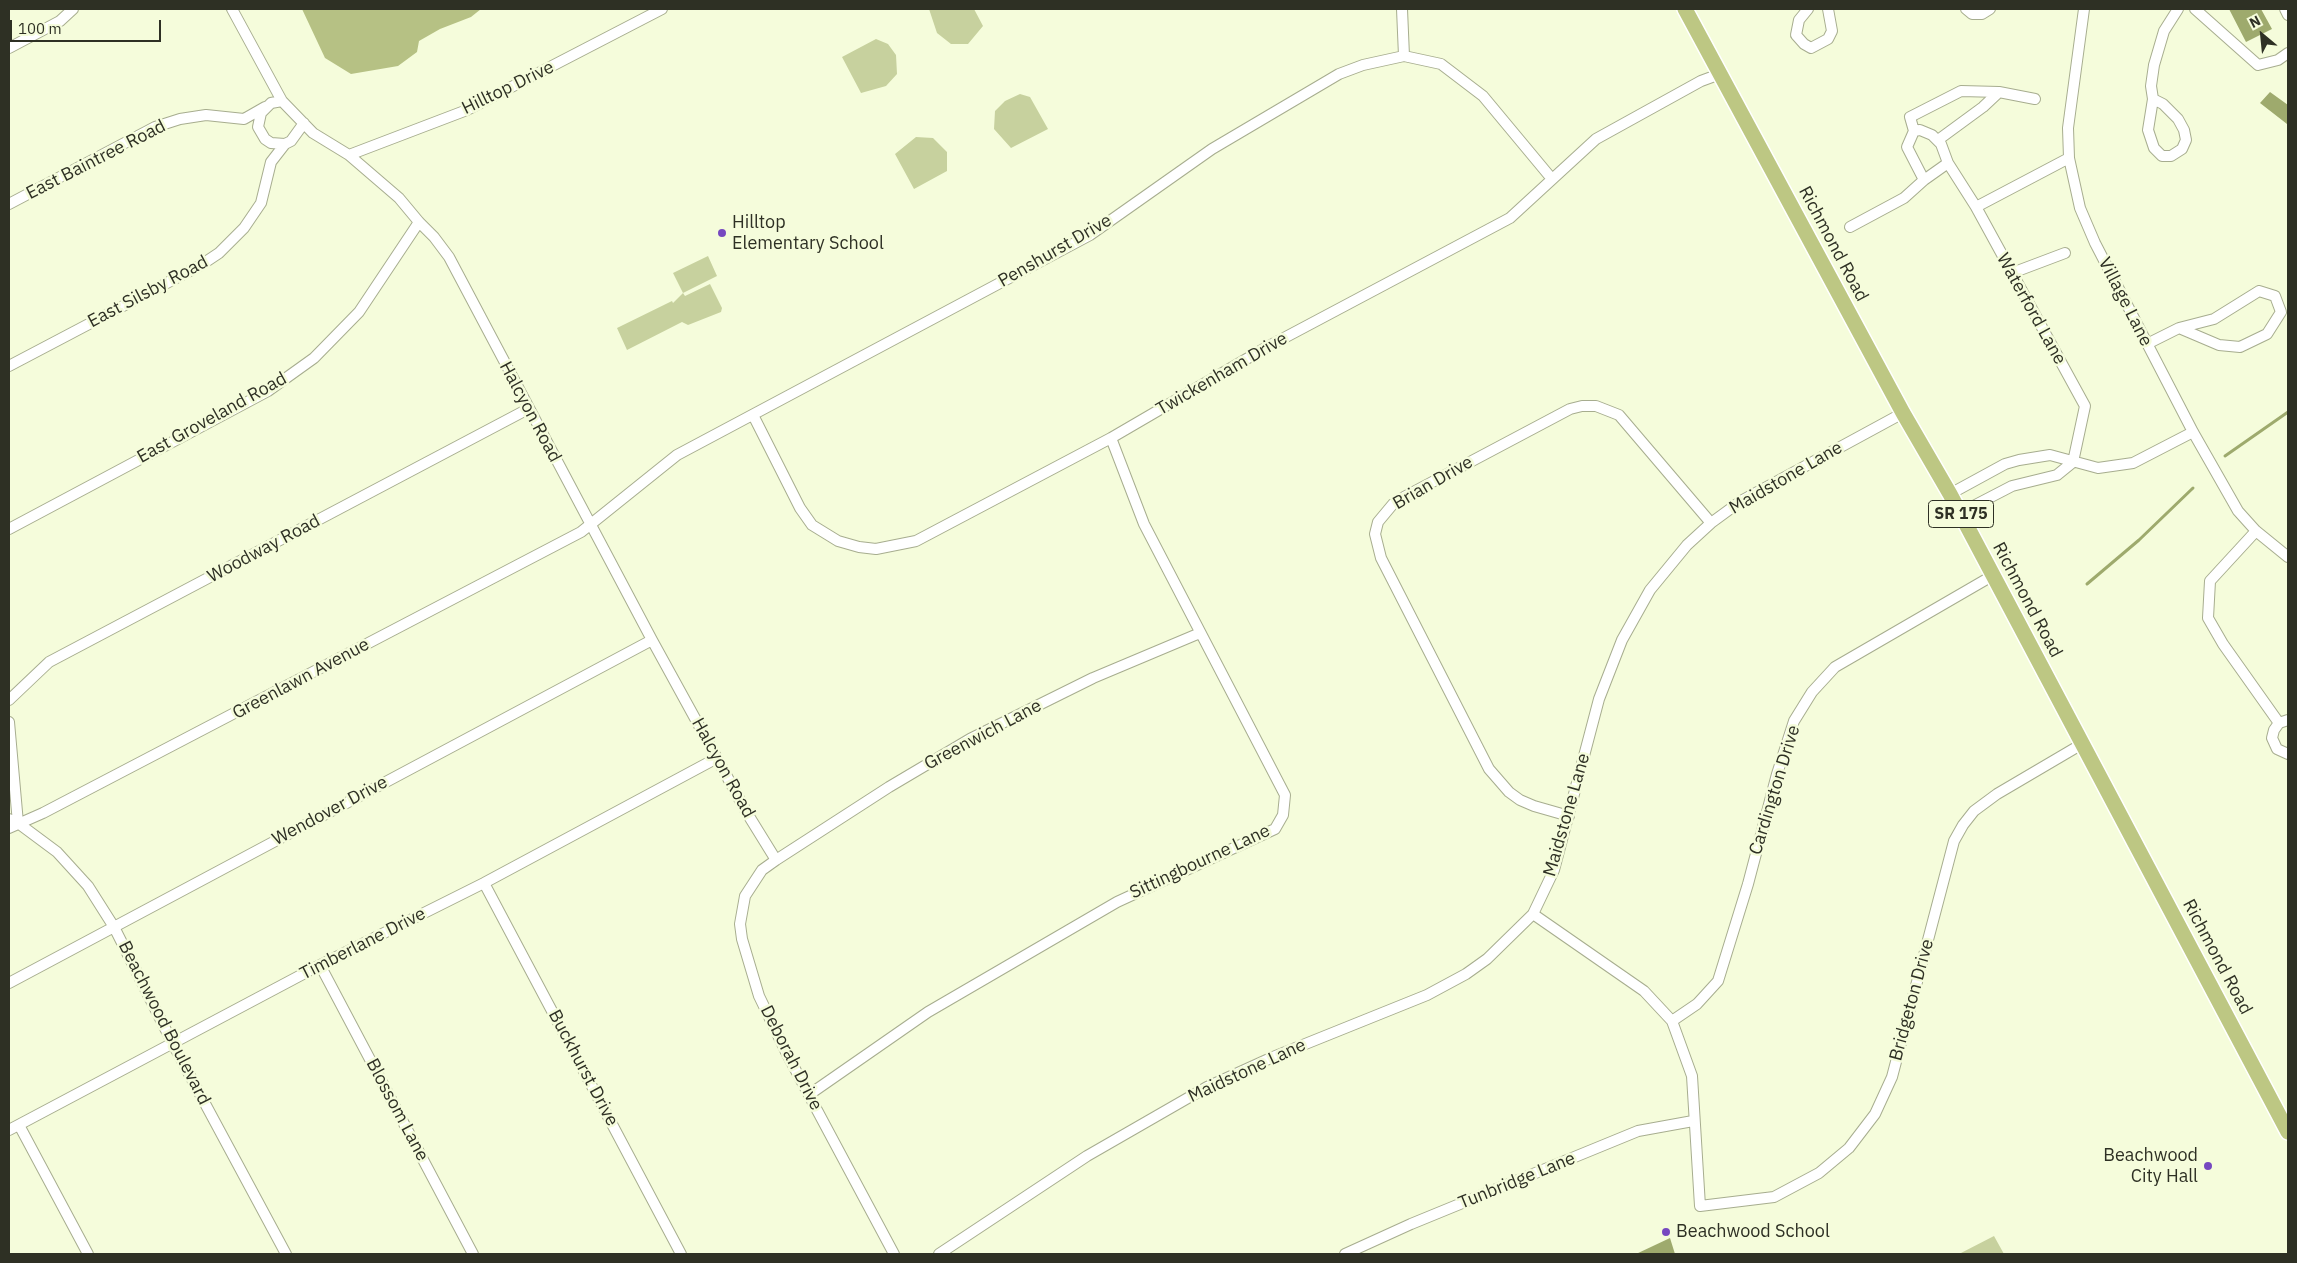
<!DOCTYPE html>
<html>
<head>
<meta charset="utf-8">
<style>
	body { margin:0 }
	#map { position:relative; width:2297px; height:1263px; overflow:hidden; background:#f5fcdb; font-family:"IBM Plex Sans",sans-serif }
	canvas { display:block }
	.frame { position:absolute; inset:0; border:10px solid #2e3024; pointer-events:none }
	.north { position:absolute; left:2237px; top:10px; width:50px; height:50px; -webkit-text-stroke:4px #f5fcdb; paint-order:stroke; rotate:332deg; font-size:14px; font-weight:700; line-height:20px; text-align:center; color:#2e3024 }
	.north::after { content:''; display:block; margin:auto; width:18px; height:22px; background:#2e3024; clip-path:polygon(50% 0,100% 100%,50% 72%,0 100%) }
	.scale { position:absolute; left:10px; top:20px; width:151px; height:22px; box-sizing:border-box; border:2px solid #2e3024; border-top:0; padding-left:6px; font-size:15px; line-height:18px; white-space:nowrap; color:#2e3024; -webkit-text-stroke:4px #f5fcdb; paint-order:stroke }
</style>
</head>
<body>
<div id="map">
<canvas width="2297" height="1263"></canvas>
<div class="frame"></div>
<div class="north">N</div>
<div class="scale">100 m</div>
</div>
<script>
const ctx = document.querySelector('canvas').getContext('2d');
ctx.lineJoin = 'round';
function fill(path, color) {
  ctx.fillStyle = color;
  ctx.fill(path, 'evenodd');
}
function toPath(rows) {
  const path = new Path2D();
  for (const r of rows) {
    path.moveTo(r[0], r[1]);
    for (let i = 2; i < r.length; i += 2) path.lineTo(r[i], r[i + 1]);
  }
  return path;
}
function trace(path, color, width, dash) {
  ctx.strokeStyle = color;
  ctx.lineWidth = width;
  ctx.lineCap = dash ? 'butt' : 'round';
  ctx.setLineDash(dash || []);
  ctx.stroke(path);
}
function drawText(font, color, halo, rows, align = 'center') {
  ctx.font = font + ' "IBM Plex Sans",sans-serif';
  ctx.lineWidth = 5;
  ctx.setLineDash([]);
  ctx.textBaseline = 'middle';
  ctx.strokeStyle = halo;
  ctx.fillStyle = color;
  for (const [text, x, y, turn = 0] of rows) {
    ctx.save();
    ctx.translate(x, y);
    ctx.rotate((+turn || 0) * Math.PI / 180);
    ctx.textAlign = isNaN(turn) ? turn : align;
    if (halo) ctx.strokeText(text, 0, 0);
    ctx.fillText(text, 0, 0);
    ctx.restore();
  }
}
fill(toPath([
	[929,9,974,9,983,26,968,44,951,44,937,33],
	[876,39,888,44,896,55,897,74,886,86,861,93,842,57],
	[1020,94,1030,97,1048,129,1011,148,994,129,995,111,1005,101],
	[916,137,933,138,947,152,947,171,914,189,895,154],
	[708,256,717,276,683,293,685,296,710,284,722,308,721,312,688,325,682,322,627,350,617,328,672,301,673,303,683,293,673,273],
	[1994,1236,2004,1254,1959,1254]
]), '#c7d19e');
fill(toPath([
	[302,9,373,10,481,9,471,17,440,29,419,41,417,52,398,66,351,74,325,58]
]), '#b6c184');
fill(toPath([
	[2229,9,2261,9,2272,29,2246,42],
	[2270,92,2288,105,2287,124,2260,103],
	[1670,1238,1675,1254,1636,1254]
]), '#9eaa6d');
trace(toPath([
	[2225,456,2288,412],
	[2087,584,2139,540,2193,488]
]), '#9eaa6d', 3);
const street = toPath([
	[232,9,282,101,313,133,349,155,399,198,419,222,434,237,449,257,652,640,747,813,776,860],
	[1402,9,1404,56],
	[1808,9,1799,20,1796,35,1804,44,1811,48,1828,39,1832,31,1828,9],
	[1966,9,1972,14,1982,14,1990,9],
	[2084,9,2068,128,2069,158,2080,208,2095,243,2193,432,2238,511,2256,531,2288,557],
	[2195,9,2258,65,2278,60,2288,53],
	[2285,9,2288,15],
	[9,48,60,21,73,9],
	[2153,99,2163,104,2178,119,2184,130,2186,140,2182,149,2171,156,2162,156,2154,148,2148,130,2153,99],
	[2153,99,2151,86,2154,65,2164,31,2178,9],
	[282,101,271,103,261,113,258,127,265,139,271,143,285,144,291,141,304,123],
	[1914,131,1920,130,1932,135,1941,144,1948,163,1976,207,2085,406,2073,462],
	[1938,140,1983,107,1999,92],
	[349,155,467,110,662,9],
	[1924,180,1907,147,1914,131,1910,117,1961,91,1999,92,2035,99],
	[9,204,155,127,180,119,206,115,244,119,265,107],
	[1976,207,2069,158],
	[1850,227,1904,198,1924,180,1948,163],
	[2012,273,2065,253],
	[2259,291,2275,296,2281,312,2267,334,2240,347,2219,345,2179,328,2214,319,2259,291],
	[2147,344,2179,328],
	[9,366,201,265,219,253,244,228,261,203,271,162,285,144],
	[753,415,800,508,812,525,838,541,859,547,876,549,916,541,1111,438,1267,347,1510,218,1596,139,1701,81,1720,74],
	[1950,494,2005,464,2019,460,2050,455,2098,468,2133,463,2193,432],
	[1960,513,2012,486,2057,475,2073,462],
	[9,529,268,391,314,358,359,312,419,222],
	[2256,531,2210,581,2208,618,2223,644,2279,723],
	[9,700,49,662,528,409],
	[2288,720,2279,723,2274,730,2272,738,2277,749,2288,754],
	[9,722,18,823],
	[1569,816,1534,806,1520,800,1509,792,1489,769,1381,558,1375,534,1378,522,1393,504,1404,497,1570,409,1582,406,1596,406,1619,415,1711,523],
	[9,819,18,823,57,852,88,886,114,927,173,1044,286,1254],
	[9,828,43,813,581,532,677,455,1090,235,1212,149,1339,74,1363,65,1404,56,1441,64,1483,96,1552,179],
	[484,883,681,1254],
	[1533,914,1644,991,1672,1021,1692,1076,1700,1206,1774,1197,1819,1173,1849,1148,1875,1114,1892,1077,1954,841,1963,825,1974,811,1997,794,2082,744],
	[320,965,473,1254],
	[9,983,652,640],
	[1672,1021,1697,1004,1718,981,1748,884,1777,774,1794,721,1812,692,1835,667,1992,576],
	[810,1094,928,1012,1117,902,1275,829,1283,815,1285,795,1144,524,1111,438],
	[19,1125,88,1254],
	[9,1130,320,965,484,883,717,758],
	[894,1254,787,1054,759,996,742,939,740,924,745,896,762,870,776,860,889,787,970,739,1093,678,1200,633],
	[939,1254,1087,1156,1207,1087,1273,1057,1427,995,1466,974,1487,959,1533,914,1554,870,1599,699,1622,640,1650,590,1687,545,1711,523,1741,501,1903,413],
	[1345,1254,1411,1224,1638,1131,1693,1121]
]);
const primary = toPath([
	[1685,9,1903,413,1950,494,2288,1132]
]);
trace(street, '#a7ad8f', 12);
trace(primary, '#fff', 18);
trace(street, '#fff', 10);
trace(primary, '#bdc783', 15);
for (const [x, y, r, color] of [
	[722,233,5,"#7648c0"],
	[2208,1166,5,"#7648c0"],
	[1666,1232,5,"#7648c0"]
]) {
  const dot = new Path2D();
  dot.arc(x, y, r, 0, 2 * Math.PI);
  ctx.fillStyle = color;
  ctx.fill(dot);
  trace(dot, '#f5fcdb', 2);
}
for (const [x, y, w] of [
	[1961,514,65]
]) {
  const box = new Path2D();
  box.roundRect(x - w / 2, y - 13.5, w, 27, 4);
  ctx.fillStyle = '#f5fcdb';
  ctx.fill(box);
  trace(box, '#2e3024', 1);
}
drawText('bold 16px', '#2e3024', null, [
	["SR 175",1961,514]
]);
drawText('18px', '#2e3024', '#f5fcdb', [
	["Hilltop Drive",508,88,-26],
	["East Baintree Road",96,160,-27],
	["Richmond Road",1833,244,62],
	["Penshurst Drive",1055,251,-30],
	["East Silsby Road",148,292,-28],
	["Village Lane",2125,302,63],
	["Waterford Lane",2031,309,61],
	["Twickenham Drive",1222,374,-30],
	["Halcyon Road",530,412,62],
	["East Groveland Road",212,418,-29],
	["Maidstone Lane",1786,478,-30],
	["Brian Drive",1433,483,-30],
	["Woodway Road",264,549,-28],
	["Richmond Road",2027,600,62],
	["Greenlawn Avenue",301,679,-28],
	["Greenwich Lane",983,735,-28],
	["Halcyon Road",723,768,61],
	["Cardington Drive",1775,790,-73],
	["Wendover Drive",330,811,-28],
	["Maidstone Lane",1567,815,-74],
	["Sittingbourne Lane",1200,862,-25],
	["Timberlane Drive",363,944,-27],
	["Richmond Road",2217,957,62],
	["Bridgeton Drive",1912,1000,-75],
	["Beachwood Boulevard",164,1023,63],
	["Deborah Drive",791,1058,63],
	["Buckhurst Drive",583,1068,62],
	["Maidstone Lane",1247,1071,-25],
	["Blossom Lane",397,1110,62],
	["Tunbridge Lane",1517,1181,-22]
]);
drawText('18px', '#2e3024', '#f5fcdb', [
	["Hilltop",732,223],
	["Elementary School",732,244],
	["Beachwood",2198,1156,"right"],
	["City Hall",2198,1177,"right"],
	["Beachwood School",1676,1232]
], 'left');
</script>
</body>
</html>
